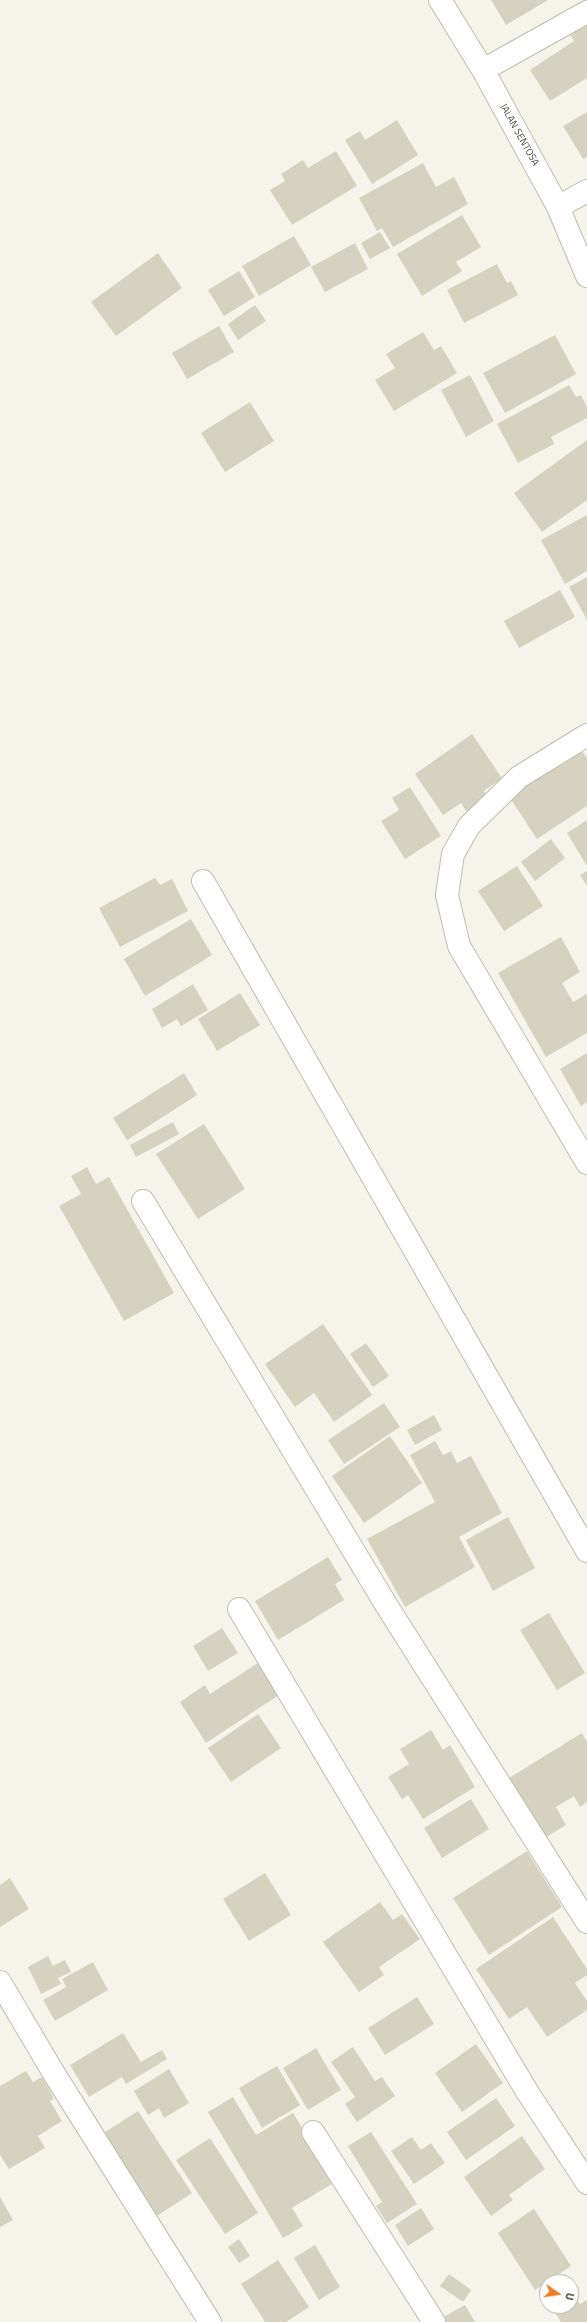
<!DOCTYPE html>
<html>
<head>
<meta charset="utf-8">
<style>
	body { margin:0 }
	#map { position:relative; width:587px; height:2322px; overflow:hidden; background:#f4f4eb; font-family:"Titillium Web",sans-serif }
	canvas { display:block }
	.north { position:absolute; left:539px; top:2274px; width:40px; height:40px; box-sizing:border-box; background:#fff; border:1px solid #b6b5b0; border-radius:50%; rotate:103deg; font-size:11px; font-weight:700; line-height:16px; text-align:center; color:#484639 }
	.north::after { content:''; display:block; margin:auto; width:14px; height:18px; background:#ee7d28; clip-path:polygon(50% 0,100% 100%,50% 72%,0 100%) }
</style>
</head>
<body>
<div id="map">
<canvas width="587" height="2322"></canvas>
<div class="north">U</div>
</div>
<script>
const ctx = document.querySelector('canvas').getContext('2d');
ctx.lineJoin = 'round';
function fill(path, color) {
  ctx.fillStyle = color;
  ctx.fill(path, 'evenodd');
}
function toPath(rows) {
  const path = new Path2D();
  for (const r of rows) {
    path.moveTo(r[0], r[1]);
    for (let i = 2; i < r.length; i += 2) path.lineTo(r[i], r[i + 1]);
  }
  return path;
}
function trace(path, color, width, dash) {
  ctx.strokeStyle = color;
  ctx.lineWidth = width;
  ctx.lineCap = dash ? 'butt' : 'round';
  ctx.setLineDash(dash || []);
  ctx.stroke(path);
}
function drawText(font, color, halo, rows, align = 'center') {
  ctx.font = font + ' "Titillium Web",sans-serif';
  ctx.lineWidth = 3;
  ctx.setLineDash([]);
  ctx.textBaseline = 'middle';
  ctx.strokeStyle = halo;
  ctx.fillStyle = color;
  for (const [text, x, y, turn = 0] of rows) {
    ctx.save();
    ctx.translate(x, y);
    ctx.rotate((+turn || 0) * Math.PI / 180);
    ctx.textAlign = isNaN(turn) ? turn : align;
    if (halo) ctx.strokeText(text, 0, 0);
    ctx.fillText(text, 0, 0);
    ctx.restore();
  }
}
fill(toPath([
	[491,0,548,0,506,25],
	[587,21,587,78,550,101,530,70,574,41,569,33],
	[587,112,587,157,583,159,563,126],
	[397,120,418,155,372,184,345,140,360,131,365,140],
	[336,151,357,186,292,225,270,190,285,181,281,174,303,160,308,168],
	[423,163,436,187,454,177,468,204,393,247,382,228,377,231,359,198],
	[462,215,481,247,456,262,462,271,422,296,397,254],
	[380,232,390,248,370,259,361,243],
	[294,236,311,265,259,296,242,266],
	[355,243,368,269,325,292,311,267],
	[158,253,182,288,116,336,91,302],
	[497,264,507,283,511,281,518,295,464,323,447,290],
	[239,271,255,297,224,316,208,290],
	[255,305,266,321,238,340,228,324],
	[219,326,234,352,187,379,172,353],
	[423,332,434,350,441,346,457,373,394,411,375,380,395,368,386,354],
	[555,335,576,374,505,413,483,373],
	[470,375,494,421,466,437,441,390],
	[569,385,576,397,581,395,587,407,587,418,551,437,554,444,518,463,497,424],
	[250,402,274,441,225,472,201,433],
	[587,440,587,500,542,532,514,493],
	[587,515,587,571,565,584,541,540],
	[587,577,587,620,569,587],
	[560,590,575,617,519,648,504,621],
	[472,734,502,778,484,791,490,799,468,814,461,803,443,815,415,774],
	[579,747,587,758,587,806,537,839,508,795],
	[410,787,441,836,405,859,381,821,399,810,392,798],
	[587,820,587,866,567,833],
	[551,839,565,858,535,881,521,862],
	[517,866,543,906,504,931,478,891],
	[587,871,587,886,580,875],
	[155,878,160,885,172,879,188,911,120,947,99,908],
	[191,919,212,955,145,996,124,959],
	[561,937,580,972,562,983,573,1002,587,994,587,1033,546,1057,498,973],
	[193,984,208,1010,181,1026,177,1019,162,1028,152,1009],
	[240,993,260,1025,217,1051,198,1019],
	[587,1053,587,1102,581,1106,560,1069],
	[184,1073,197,1095,127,1140,113,1118],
	[173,1122,179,1134,136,1157,130,1145],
	[204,1124,245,1189,198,1219,156,1154],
	[87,1167,96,1184,109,1177,174,1293,124,1321,59,1206,81,1194,71,1176],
	[323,1324,372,1395,334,1422,314,1393,295,1407,265,1364],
	[366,1343,389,1376,373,1387,350,1354],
	[384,1403,400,1427,344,1464,328,1440],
	[434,1415,442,1430,415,1445,407,1430],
	[390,1436,422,1483,364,1523,332,1476],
	[435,1441,443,1455,451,1451,457,1463,471,1456,502,1513,459,1537,475,1567,405,1607,367,1539,435,1502,410,1455],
	[508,1517,535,1568,493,1591,466,1540],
	[328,1557,342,1580,335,1584,344,1600,278,1640,255,1601],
	[549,1613,585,1673,557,1690,520,1630],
	[222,1628,238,1653,208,1671,193,1646],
	[258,1663,279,1695,206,1743,180,1702,205,1685,210,1694],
	[258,1714,281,1748,231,1782,208,1748],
	[431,1730,443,1750,450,1745,475,1787,423,1819,408,1795,402,1799,388,1777,409,1764,400,1749],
	[582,1733,587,1742,587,1802,580,1807,574,1796,556,1807,566,1825,545,1838,509,1778],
	[471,1799,489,1829,442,1858,424,1828],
	[527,1851,562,1907,489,1955,453,1898],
	[265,1873,291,1915,249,1941,223,1899],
	[10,1878,29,1909,0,1927,0,1885],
	[380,1902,393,1920,402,1914,420,1939,379,1967,384,1975,359,1992,323,1942],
	[553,1917,587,1969,587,1975,575,1983,587,2001,587,2010,547,2037,527,2007,509,2019,476,1969],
	[48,1956,53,1966,65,1960,71,1972,58,1978,61,1984,41,1994,28,1967],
	[93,1962,108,1990,55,2021,43,2000,66,1987,62,1979],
	[417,1997,434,2024,385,2055,368,2028],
	[123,2033,141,2062,162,2050,167,2059,126,2084,122,2077,89,2097,70,2065],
	[476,2044,503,2083,462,2112,435,2073],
	[353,2047,375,2081,382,2077,395,2096,357,2122,345,2104,355,2097,331,2062],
	[316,2048,341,2090,308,2110,283,2068],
	[277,2066,300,2105,262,2128,239,2088],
	[169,2069,189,2103,164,2118,159,2108,148,2115,134,2091],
	[26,2071,33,2082,42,2077,54,2099,50,2101,62,2121,38,2136,45,2148,9,2169,0,2155,0,2086],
	[233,2097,256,2135,293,2113,335,2182,292,2208,303,2226,283,2238,208,2112],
	[496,2098,515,2126,466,2160,447,2132],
	[138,2111,192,2193,157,2216,102,2134],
	[371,2132,417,2204,387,2223,376,2206,382,2202,348,2146],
	[522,2136,545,2169,509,2195,513,2200,491,2216,464,2177],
	[412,2137,421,2150,431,2143,445,2163,414,2184,391,2151],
	[210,2138,258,2213,225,2234,176,2160],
	[0,2197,13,2220,0,2227],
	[421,2208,434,2229,408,2246,395,2225],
	[534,2209,571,2266,535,2290,498,2233],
	[239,2239,250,2256,239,2263,228,2247],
	[315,2245,340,2287,319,2300,294,2258],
	[278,2260,309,2307,286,2322,265,2322,241,2284],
	[449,2274,471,2290,463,2302,440,2286],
	[571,2291,580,2304,587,2300,587,2322,561,2322,551,2306,571,2306],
	[465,2305,475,2322,439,2322,438,2320]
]), '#d5d3c0');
const minor = toPath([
	[440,0,483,70,558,207,587,276],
	[483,70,587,12],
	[558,207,587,191],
	[587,735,519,777,469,826,453,854,447,895,459,946,587,1163],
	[203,881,587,1551],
	[143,1201,385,1603,587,1922],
	[239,1609,528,2093,587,2183],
	[0,1982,53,2072,210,2322],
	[313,2132,434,2322]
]);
trace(minor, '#bfbead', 24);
trace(minor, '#fff', 22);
drawText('10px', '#484639', '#fff', [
	["JALAN SENTOSA",519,135,61]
]);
</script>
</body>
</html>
